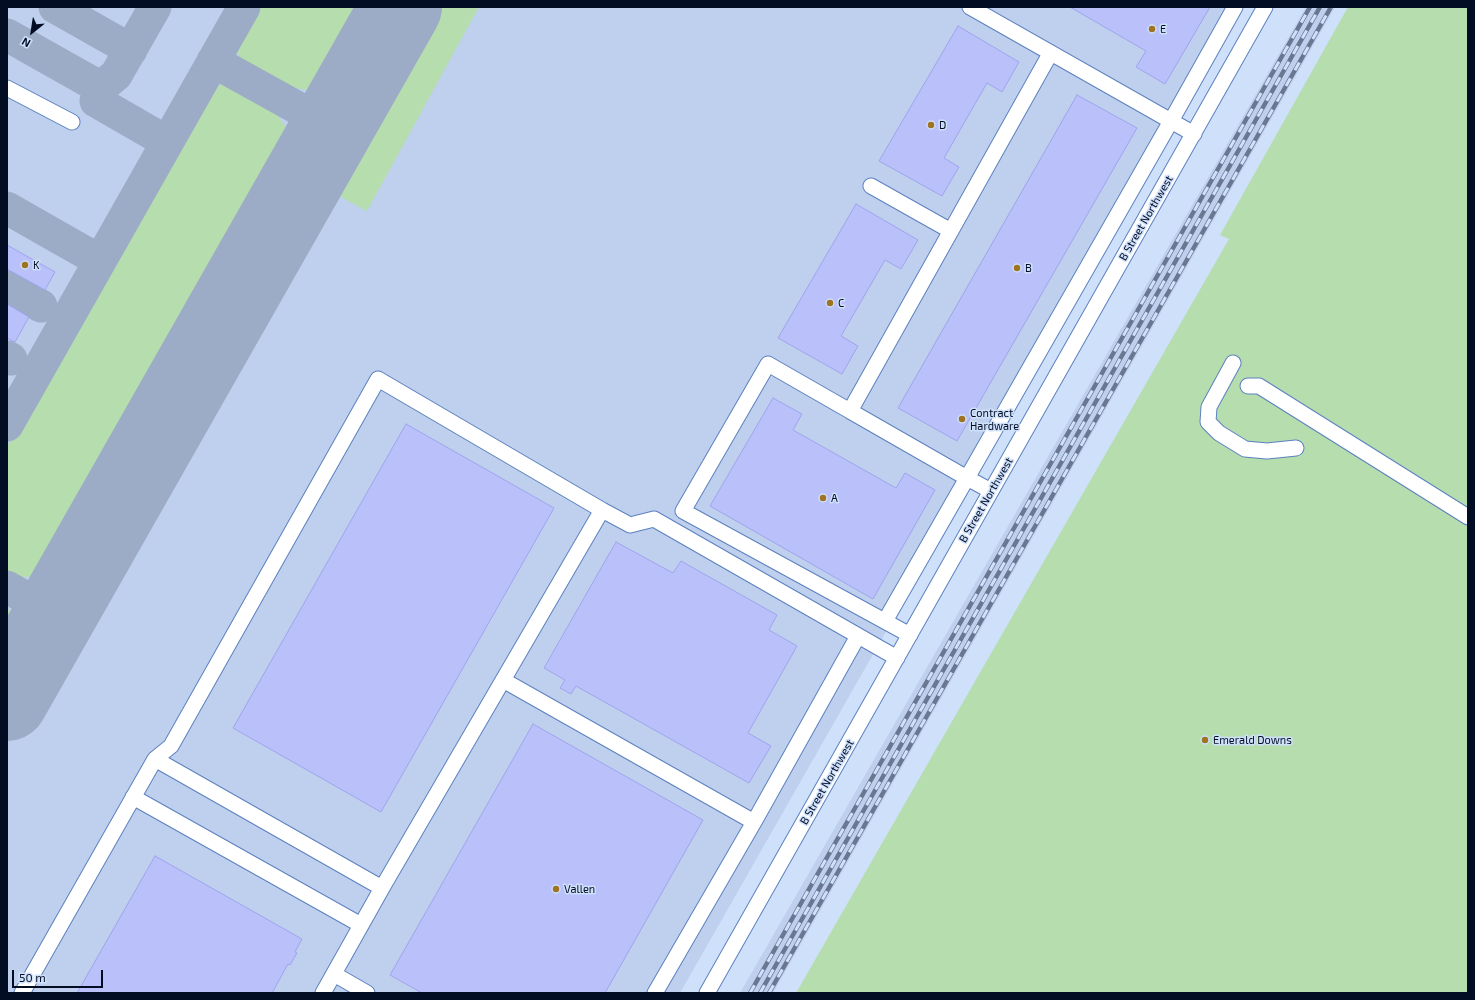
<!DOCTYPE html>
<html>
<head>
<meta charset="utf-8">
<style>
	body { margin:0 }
	#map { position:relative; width:1475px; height:1000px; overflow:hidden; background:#cfe0fb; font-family:"Exo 2",sans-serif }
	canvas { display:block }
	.frame { position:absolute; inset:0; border:8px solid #020d24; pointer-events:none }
	.north { position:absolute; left:12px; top:12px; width:40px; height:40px; -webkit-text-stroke:3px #cfe0fb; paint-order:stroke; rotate:210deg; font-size:11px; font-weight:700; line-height:16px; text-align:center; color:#020d24 }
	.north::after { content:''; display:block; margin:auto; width:14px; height:18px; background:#020d24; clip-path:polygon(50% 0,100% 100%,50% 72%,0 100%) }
	.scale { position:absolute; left:12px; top:970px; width:91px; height:18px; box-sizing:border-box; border:2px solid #020d24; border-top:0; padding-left:5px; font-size:12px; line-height:14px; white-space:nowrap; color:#020d24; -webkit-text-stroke:3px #cfe0fb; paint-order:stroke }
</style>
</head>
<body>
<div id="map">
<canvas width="1475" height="1000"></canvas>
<div class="frame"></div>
<div class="north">N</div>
<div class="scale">50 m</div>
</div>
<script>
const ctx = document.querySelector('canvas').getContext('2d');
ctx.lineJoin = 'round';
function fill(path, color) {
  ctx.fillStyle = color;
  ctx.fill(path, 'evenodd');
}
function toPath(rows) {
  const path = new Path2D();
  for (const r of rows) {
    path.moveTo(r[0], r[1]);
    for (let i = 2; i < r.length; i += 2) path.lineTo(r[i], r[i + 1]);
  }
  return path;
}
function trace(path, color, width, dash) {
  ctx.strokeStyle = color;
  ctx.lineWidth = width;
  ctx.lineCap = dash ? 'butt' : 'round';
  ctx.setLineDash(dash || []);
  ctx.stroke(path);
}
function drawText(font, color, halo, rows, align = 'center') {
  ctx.font = font + ' "Exo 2",sans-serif';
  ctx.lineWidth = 3;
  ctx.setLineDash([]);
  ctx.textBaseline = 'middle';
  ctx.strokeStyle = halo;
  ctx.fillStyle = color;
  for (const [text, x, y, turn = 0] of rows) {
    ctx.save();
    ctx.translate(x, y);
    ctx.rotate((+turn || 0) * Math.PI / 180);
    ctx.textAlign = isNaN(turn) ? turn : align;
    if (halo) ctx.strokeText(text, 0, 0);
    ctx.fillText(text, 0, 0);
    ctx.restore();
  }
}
fill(toPath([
	[7,7,1242,7,680,993,7,993],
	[1306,7,1335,7,773,993,740,993]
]), '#bed0ee');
fill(toPath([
	[259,7,373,7,338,69,319,85,304,90,275,82,245,66,235,49],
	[422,7,479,7,367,211,322,187,353,125],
	[1348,7,1468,7,1468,993,796,993,1229,239,1220,235],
	[221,84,248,92,276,113,289,132,290,153,132,433,58,559,38,578,15,576,7,573,7,447,87,306,164,163,204,98],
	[7,606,15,625,13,639,7,649]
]), '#b6ddae');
trace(toPath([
	[55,7,131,50],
	[155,7,116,75,106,83,96,101,167,142],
	[7,35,103,89],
	[213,61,332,127],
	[7,208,100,261],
	[7,287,41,306],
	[7,357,11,359],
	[7,425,244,7],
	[7,587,56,615]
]), '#9cacc6', 33);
trace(toPath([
	[7,700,401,7]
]), '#9cacc6', 82);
const building = toPath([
	[1070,7,1210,7,1165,84,1136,67,1146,51,1070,7],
	[958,26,1019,62,1002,92,987,83,944,158,959,167,942,196,879,161,958,26],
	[1077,95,1137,128,957,441,898,408,1077,95],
	[856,204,918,240,901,269,885,260,841,336,858,346,842,374,778,338,856,204],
	[7,245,55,272,45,290,7,269,7,245],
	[7,304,29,317,15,342,7,338,7,304],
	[773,398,802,414,793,430,896,488,905,473,935,490,873,599,710,506,773,398],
	[406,424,554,508,381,812,233,728,406,424],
	[616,542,673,573,681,561,777,615,769,630,797,646,748,733,771,746,749,783,576,686,571,694,560,688,565,680,544,668,616,542],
	[533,724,703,820,605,993,422,993,390,975,533,724],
	[155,856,302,939,295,952,297,953,290,965,288,964,272,993,77,993,155,856]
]);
fill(building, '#bac0fa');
trace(building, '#9fa5ed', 1);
const minor = toPath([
	[970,7,1171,121,1235,7],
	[7,88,72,122],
	[871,186,951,231],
	[1233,363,1209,407,1208,422,1219,433,1245,449,1267,451,1296,448],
	[1248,386,1259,386,1468,517],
	[850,411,967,478,1171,121,1194,134],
	[602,510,630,525,654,519,897,658],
	[885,621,967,478,991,491],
	[910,635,683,511,768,364,850,411,1050,54],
	[503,680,754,822,858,636],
	[155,759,171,746,378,379,602,510,382,888],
	[133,797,361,925],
	[334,974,367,993],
	[22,993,155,759,382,888,323,993],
	[655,993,754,822],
	[707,993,1265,7]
]);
trace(minor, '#5c81bf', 17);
trace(minor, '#fff', 15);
const rail = toPath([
	[750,993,1310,7],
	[760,993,1320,7],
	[769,993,1331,7]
]);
trace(rail, '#697790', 4.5);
trace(rail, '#cfe0fb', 3, [9]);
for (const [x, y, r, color] of [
	[1152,29,4,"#9e7422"],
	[931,125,4,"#9e7422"],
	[25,265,4,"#9e7422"],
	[1017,268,4,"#9e7422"],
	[830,303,4,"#9e7422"],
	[962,419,4,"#9e7422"],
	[823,498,4,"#9e7422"],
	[1205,740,4,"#9e7422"],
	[556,889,4,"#9e7422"]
]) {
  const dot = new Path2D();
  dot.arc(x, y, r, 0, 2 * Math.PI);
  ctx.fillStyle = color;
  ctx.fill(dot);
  trace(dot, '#cfe0fb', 1.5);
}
drawText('11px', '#020d24', '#cfe0fb', [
	["E",1160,29],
	["D",939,125],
	["K",33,265],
	["B",1025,268],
	["C",838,303],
	["Contract",970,413],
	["Hardware",970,426],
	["A",831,498],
	["Emerald Downs",1213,740],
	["Vallen",564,889]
], 'left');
drawText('11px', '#020d24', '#cfe0fb', [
	["B Street Northwest",1146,218,-60],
	["B Street Northwest",986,500,-60],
	["B Street Northwest",827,782,-60]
]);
</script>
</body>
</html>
